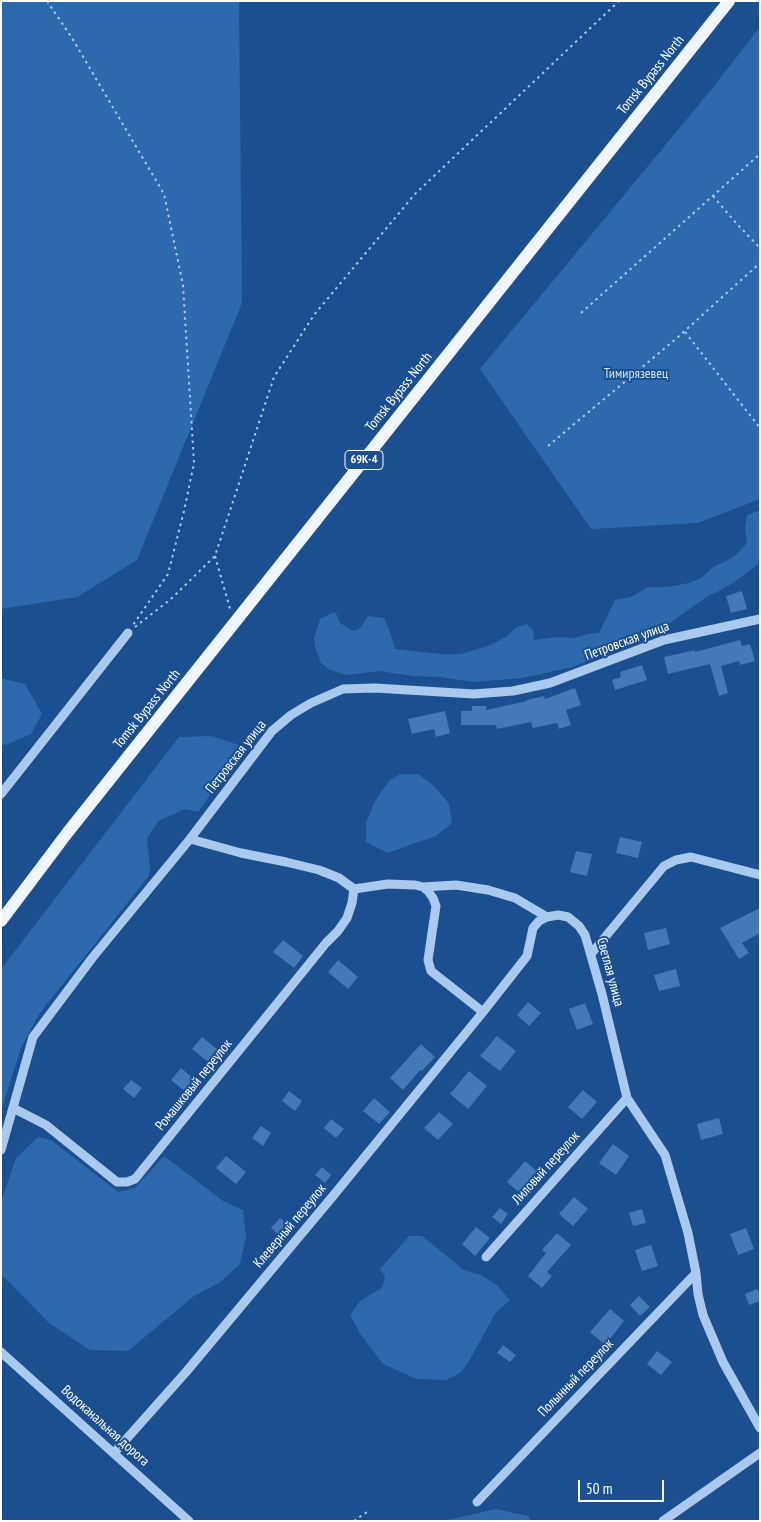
<!DOCTYPE html>
<html>
<head>
<meta charset="utf-8">
<style>
	body { margin:0 }
	#map { position:relative; width:761px; height:1522px; overflow:hidden; background:#1b4f8f; font-family:"PT Sans Narrow",sans-serif }
	canvas { display:block }
	.frame { position:absolute; inset:0; border:2px solid #fff; pointer-events:none }
	.scale { position:absolute; left:578px; top:1480px; width:86px; height:22px; box-sizing:border-box; border:2px solid #fff; border-top:0; padding-left:6px; font-size:15px; line-height:18px; white-space:nowrap; color:#fff; -webkit-text-stroke:4px #1b4f8f; paint-order:stroke }
</style>
</head>
<body>
<div id="map">
<canvas width="761" height="1522"></canvas>
<div class="frame"></div>
<div class="scale">50 m</div>
</div>
<script>
const ctx = document.querySelector('canvas').getContext('2d');
ctx.lineJoin = 'round';
function fill(path, color) {
  ctx.fillStyle = color;
  ctx.fill(path, 'evenodd');
}
function toPath(rows) {
  const path = new Path2D();
  for (const r of rows) {
    path.moveTo(r[0], r[1]);
    for (let i = 2; i < r.length; i += 2) path.lineTo(r[i], r[i + 1]);
  }
  return path;
}
function trace(path, color, width, dash) {
  ctx.strokeStyle = color;
  ctx.lineWidth = width;
  ctx.lineCap = dash ? 'butt' : 'round';
  ctx.setLineDash(dash || []);
  ctx.stroke(path);
}
function drawText(font, color, halo, rows, align = 'center') {
  ctx.font = font + ' "PT Sans Narrow",sans-serif';
  ctx.lineWidth = 4;
  ctx.setLineDash([]);
  ctx.textBaseline = 'middle';
  ctx.strokeStyle = halo;
  ctx.fillStyle = color;
  for (const [text, x, y, turn = 0] of rows) {
    ctx.save();
    ctx.translate(x, y);
    ctx.rotate((+turn || 0) * Math.PI / 180);
    ctx.textAlign = isNaN(turn) ? turn : align;
    if (halo) ctx.strokeText(text, 0, 0);
    ctx.fillText(text, 0, 0);
    ctx.restore();
  }
}
fill(toPath([
	[1,1,239,1,242,303,137,560,77,597,1,609],
	[760,27,760,499,698,523,591,529,480,369,711,90],
	[760,510,760,563,730,585,705,598,660,630,573,667,522,678,474,682,440,677,413,676,379,671,347,675,330,670,321,663,316,650,314,639,320,619,334,612,337,615,340,623,354,631,360,628,368,616,384,618,389,629,395,649,441,654,460,654,491,645,507,636,515,628,527,624,533,630,534,640,559,637,575,638,588,634,599,633,615,600,631,597,648,587,668,587,689,583,701,578,713,567,732,558,740,551,747,543,745,529,747,515],
	[1,678,25,684,42,714,31,734,6,745,1,744],
	[211,736,239,745,240,753,198,812,185,809,158,821,147,839,150,868,148,877,39,1014,21,1048,1,1111,1,969,179,737],
	[400,774,418,774,435,787,449,804,452,823,436,836,387,853,366,842,366,823,375,801,389,781],
	[38,1137,51,1140,118,1192,135,1188,164,1156,223,1201,243,1210,246,1236,240,1264,219,1283,194,1296,128,1351,90,1350,49,1323,1,1274,1,1202,16,1158],
	[409,1236,422,1236,464,1270,481,1275,497,1285,510,1300,495,1314,468,1363,460,1373,446,1380,417,1379,383,1364,361,1335,350,1315,360,1301,382,1288,385,1277,380,1269],
	[496,1509,528,1516,531,1521,443,1521]
]), '#2e69ad');
fill(toPath([
	[742,591,747,609,731,613,726,596],
	[740,640,742,646,750,644,755,661,740,665,739,661,721,666,728,693,719,696,710,664,668,674,664,657,695,650,695,652],
	[642,665,647,680,615,690,612,680,621,677,620,672],
	[575,688,581,705,566,710,571,725,559,729,557,723,533,728,531,722,497,729,496,725,461,725,461,711,472,711,472,706,486,706,486,710,527,701,527,700,544,696,545,699],
	[445,711,450,733,436,737,434,729,412,734,408,719],
	[620,837,642,842,638,858,616,853],
	[576,851,592,854,587,876,570,872],
	[760,908,760,933,742,943,749,953,739,959,720,928],
	[666,928,670,944,648,950,644,933],
	[283,940,303,956,294,968,273,952],
	[338,960,358,977,348,989,328,972],
	[676,969,680,986,659,991,654,975],
	[528,1002,541,1013,529,1026,517,1015],
	[585,1003,593,1024,577,1030,569,1009],
	[497,1036,516,1051,500,1071,480,1056],
	[202,1037,222,1053,212,1065,192,1049],
	[421,1044,435,1057,422,1071,420,1070,403,1090,390,1078],
	[181,1068,201,1085,192,1097,171,1080],
	[469,1071,487,1086,468,1109,450,1094],
	[131,1080,142,1088,134,1098,123,1089],
	[583,1090,597,1102,582,1119,568,1107],
	[289,1091,302,1101,295,1111,282,1101],
	[374,1098,390,1112,379,1124,363,1111],
	[439,1112,453,1124,438,1140,424,1128],
	[719,1118,723,1134,701,1140,697,1124],
	[331,1119,344,1129,336,1138,324,1128],
	[261,1126,271,1133,263,1146,252,1138],
	[613,1144,629,1156,616,1175,599,1163],
	[226,1156,246,1172,236,1184,216,1168],
	[525,1161,539,1173,521,1194,507,1182],
	[322,1167,331,1175,325,1183,315,1175],
	[574,1197,588,1209,573,1226,559,1214],
	[500,1208,508,1214,501,1224,492,1217],
	[642,1209,646,1223,633,1226,629,1213],
	[280,1218,289,1225,280,1236,271,1228],
	[476,1227,490,1238,475,1256,462,1244],
	[746,1228,754,1249,738,1255,730,1234],
	[557,1233,571,1245,547,1272,552,1276,542,1288,528,1276,546,1253,542,1250],
	[651,1245,658,1266,642,1271,635,1250],
	[757,1289,760,1294,760,1301,749,1305,745,1294],
	[639,1296,650,1307,640,1316,630,1305],
	[610,1309,624,1321,605,1345,590,1332],
	[503,1345,516,1355,510,1362,497,1353],
	[657,1351,672,1362,661,1375,647,1364]
]), '#4478b7');
trace(toPath([
	[47,1,72,38,164,194,183,285,194,463,184,511,168,574,133,625],
	[713,196,736,223,760,248],
	[581,313,760,154],
	[685,332,760,428],
	[548,446,677,338,760,263],
	[215,556,230,609],
	[135,627,171,599,215,556,274,377,314,315,415,194,619,1],
	[354,1521,367,1512]
]), '#a9c9ee', 2, [2.5, 4]);
trace(toPath([
	[1,794,128,633],
	[190,839,241,853,286,862,319,870,339,878,354,889,388,884,415,885,423,887,428,891,433,898,436,906,428,960,431,971,483,1012,527,956,533,928,539,921,547,917,558,915,568,917,579,926,585,935,602,994,627,1098,665,1155,688,1233,696,1273,698,1294,703,1315,723,1362,760,1428],
	[423,887,456,885,488,890,515,898,547,917],
	[591,954,664,866,676,860,691,857,760,875],
	[13,1108,46,1125,117,1182,127,1182,135,1179,326,943,338,931,347,918,352,903,354,889],
	[1,1150,33,1037,93,957,190,839,272,731,291,715,311,703,343,689,375,688,474,694,513,691,550,683,664,640,760,619],
	[486,1257,627,1098],
	[1,1352,189,1521],
	[114,1453,186,1372,333,1196,483,1012],
	[477,1502,696,1273],
	[663,1521,760,1453]
]), '#a9c9ee', 9);
trace(toPath([
	[1,921,68,832,729,1]
]), '#f0f6ff', 12);
for (const [x, y, w] of [
	[364,460,38]
]) {
  const box = new Path2D();
  box.roundRect(x - w / 2, y - 9.5, w, 19, 4);
  ctx.fillStyle = '#1b4f8f';
  ctx.fill(box);
  trace(box, '#fff', 1);
}
drawText('bold 12px', '#fff', null, [
	["69К-4",364,460]
]);
drawText('14px', '#fff', '#1b4f8f', [
	["Tomsk Bypass North",651,75,-51],
	["Tomsk Bypass North",399,392,-51],
	["Петровская улица",627,641,-20],
	["Tomsk Bypass North",147,709,-51],
	["Петровская улица",236,757,-52],
	["Светлая улица",610,972,75],
	["Ромашковый переулок",194,1085,-51],
	["Лиловый переулок",546,1168,-48],
	["Клеверный переулок",290,1226,-50],
	["Полынный переулок",576,1378,-46],
	["Водоканальная дорога",105,1426,42]
]);
drawText('14px', '#cfe3fa', '#1b4f8f', [
	["Тимирязевец",636,374]
]);
</script>
</body>
</html>
